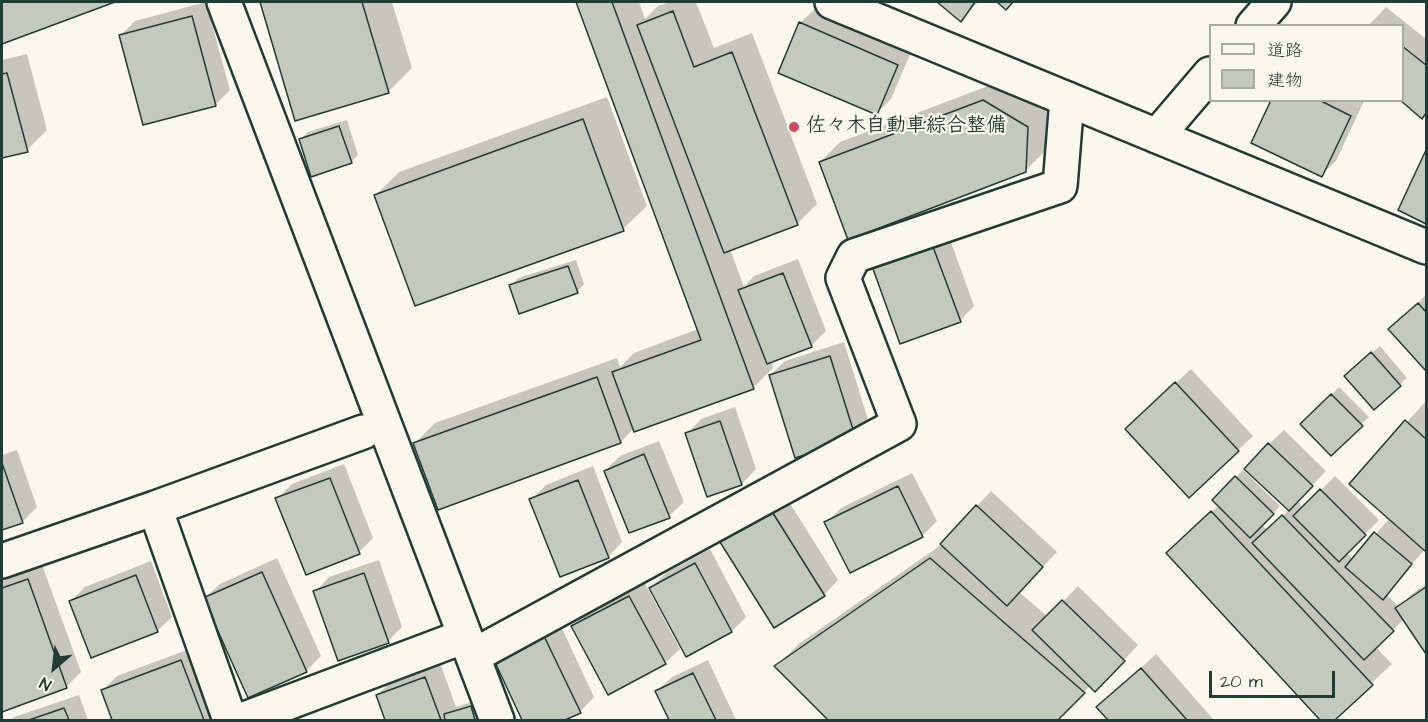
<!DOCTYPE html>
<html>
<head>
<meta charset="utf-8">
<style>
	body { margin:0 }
	#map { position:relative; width:1428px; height:722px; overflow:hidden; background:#fbf7ec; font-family:"Architects Daughter","Klee One",sans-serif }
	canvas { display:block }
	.frame { position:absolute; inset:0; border:3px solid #1f3d34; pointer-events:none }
	.legend { position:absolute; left:1209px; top:24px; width:195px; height:78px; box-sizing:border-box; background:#fbf7ec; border:2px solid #a3ada2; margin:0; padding:8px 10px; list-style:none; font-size:18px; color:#1f3d34 }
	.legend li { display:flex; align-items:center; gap:12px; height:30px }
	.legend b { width:30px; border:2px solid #a3ada2 }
	.north { position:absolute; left:24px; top:638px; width:60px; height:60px; -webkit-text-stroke:4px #fbf7ec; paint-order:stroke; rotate:208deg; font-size:16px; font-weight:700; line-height:24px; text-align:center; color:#1f3d34 }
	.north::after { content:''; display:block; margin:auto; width:21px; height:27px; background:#1f3d34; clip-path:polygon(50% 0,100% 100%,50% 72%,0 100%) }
	.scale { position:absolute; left:1209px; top:671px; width:126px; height:27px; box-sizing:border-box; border:3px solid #1f3d34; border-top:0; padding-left:8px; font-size:18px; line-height:21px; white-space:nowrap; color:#1f3d34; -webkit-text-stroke:4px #fbf7ec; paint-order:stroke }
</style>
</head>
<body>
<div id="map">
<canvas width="1428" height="722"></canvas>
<div class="frame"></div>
<ul class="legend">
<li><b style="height:8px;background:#fbf7ec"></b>道路</li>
<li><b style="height:16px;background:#c4c9be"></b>建物</li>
</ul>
<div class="north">N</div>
<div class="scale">20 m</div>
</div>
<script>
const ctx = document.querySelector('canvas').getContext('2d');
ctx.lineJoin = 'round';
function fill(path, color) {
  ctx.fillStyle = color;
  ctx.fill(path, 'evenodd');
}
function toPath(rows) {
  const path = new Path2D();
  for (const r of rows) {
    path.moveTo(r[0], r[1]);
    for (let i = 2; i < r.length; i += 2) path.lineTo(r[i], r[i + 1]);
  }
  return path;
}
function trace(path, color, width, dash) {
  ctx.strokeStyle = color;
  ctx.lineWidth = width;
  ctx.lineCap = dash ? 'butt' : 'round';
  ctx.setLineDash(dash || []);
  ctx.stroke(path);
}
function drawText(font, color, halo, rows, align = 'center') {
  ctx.font = font + ' "Architects Daughter","Klee One",sans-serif';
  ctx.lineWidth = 4.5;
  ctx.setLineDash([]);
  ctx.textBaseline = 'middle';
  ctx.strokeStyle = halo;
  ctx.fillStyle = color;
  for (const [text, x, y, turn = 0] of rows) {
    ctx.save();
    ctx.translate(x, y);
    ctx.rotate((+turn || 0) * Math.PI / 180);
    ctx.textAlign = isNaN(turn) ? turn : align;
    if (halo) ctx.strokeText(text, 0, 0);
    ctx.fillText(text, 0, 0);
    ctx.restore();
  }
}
fill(toPath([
	[2,2,111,2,2,43],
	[206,2,230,90,215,105,121,35,135,21],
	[261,2,392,2,412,68,388,92,296,119],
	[578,2,639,2,645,19,658,6,670,2,696,2,714,48,752,33,817,204,797,224,730,249,744,287,754,276,798,259,826,331,811,346,771,361,773,368,753,388,634,428,621,442,438,508,415,443,435,423,617,358,620,367,634,353,698,329],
	[940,2,978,2,961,20],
	[1386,7,1426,39,1426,112,1422,117,1402,100,1402,26,1368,26],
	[815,9,912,50,891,99,877,113,800,23],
	[27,54,47,130,27,150,2,157,2,60],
	[1004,80,1047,107,1045,151,1025,171,820,162,840,142],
	[607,97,647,206,623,229,376,195,399,172],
	[1273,100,1363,100,1364,101,1336,161,1321,175],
	[347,120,358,155,351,162,301,139,308,132],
	[1426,154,1426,222,1400,210],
	[947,231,974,306,960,321,874,266],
	[576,260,584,284,577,292,511,286,518,278],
	[1426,295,1426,369,1390,329],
	[844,342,869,423,855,438,770,375,785,361],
	[1380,346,1407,378,1374,408,1353,369],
	[1191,369,1253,436,1189,496,1141,415],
	[1339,387,1369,417,1331,454,1302,424],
	[1426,401,1426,548,1386,594,1399,607,1412,594,1426,584,1426,651,1404,619,1376,647,1392,664,1332,720,1322,720,1168,553,1219,505,1214,500,1243,470,1280,506,1262,525,1267,530,1289,510,1269,444,1284,430,1326,471,1297,501,1303,508,1335,476,1379,520,1346,553,1353,559,1390,518,1351,484],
	[735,407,756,469,742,484,708,495,687,434,701,419],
	[659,441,684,502,669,516,605,471,620,456],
	[17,450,37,507,23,521,2,529,2,455],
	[344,464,373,538,359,552,277,499,292,484],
	[593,466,622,542,608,557,531,500,546,485],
	[912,473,937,521,922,536,826,523,841,508],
	[991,491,1057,552,1019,592,1048,617,1078,586,1138,645,1110,675,1091,685,1056,720,831,720,776,666,800,643,941,545],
	[786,497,838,580,824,595,722,542,736,528],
	[710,549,746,617,732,631,651,588,666,573],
	[277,558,321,656,306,671,205,598,220,584],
	[379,560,402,627,388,641,315,592,329,577],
	[151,561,172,617,157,631,71,601,85,587],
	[42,565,81,672,66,687,2,710,2,580],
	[644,582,680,649,665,663,573,627,587,612],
	[558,620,594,697,580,712,561,720,524,720,495,658],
	[195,647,221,720,114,720,102,691,117,676],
	[1156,654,1214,720,1110,720,1098,707],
	[708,660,736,720,669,720,657,691,672,677],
	[440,663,456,707,478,700,484,720,387,720,377,695,392,681],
	[478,703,479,705,457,712,457,709],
	[79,695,88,720,10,720,14,717]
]), '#0003');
const building = toPath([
	[2,2,115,2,2,44,2,2],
	[260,2,362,2,389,93,295,121,260,2],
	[576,2,612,2,754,389,634,432,612,372,701,340,576,2],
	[937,2,975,2,961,22,937,2],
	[997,2,1013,2,1006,10,997,2],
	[673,11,694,67,732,52,798,225,724,253,637,25,673,11],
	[192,16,216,106,143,125,119,35,192,16],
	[799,22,898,65,877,115,778,73,799,22],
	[1402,46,1426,65,1426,113,1422,119,1400,100,1402,100,1402,46],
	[7,73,28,152,2,158,2,74,7,73],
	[983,100,1028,127,1026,172,848,240,819,162,983,100],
	[1271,100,1319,100,1351,116,1322,177,1251,143,1271,100],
	[583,119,624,231,415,306,374,195,583,119],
	[339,126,352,163,311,177,299,139,339,126],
	[1426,150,1426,224,1398,210,1426,150],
	[932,244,961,322,900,344,872,266,932,244],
	[568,266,578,293,519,314,509,285,568,266],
	[783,273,812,347,767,364,738,290,783,273],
	[1418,303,1426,312,1426,371,1388,329,1418,303],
	[1371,352,1401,386,1374,410,1344,376,1371,352],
	[830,356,856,439,795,458,769,375,830,356],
	[597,377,621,443,438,510,413,443,597,377],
	[1175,382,1239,451,1189,498,1125,429,1175,382],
	[1331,394,1363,426,1331,456,1300,424,1331,394],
	[1405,420,1426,439,1426,550,1425,551,1349,484,1405,420],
	[720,421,742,485,707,497,685,433,720,421],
	[1268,443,1313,486,1289,511,1244,469,1268,443],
	[644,454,670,518,629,533,604,471,644,454],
	[2,463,23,523,2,530,2,463],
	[1235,476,1274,514,1250,538,1212,500,1235,476],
	[330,478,360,554,306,575,275,498,330,478],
	[578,480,609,558,560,577,529,499,578,480],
	[898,486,923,537,850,573,824,522,898,486],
	[1320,489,1366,535,1339,562,1293,516,1320,489],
	[976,505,1043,567,1007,606,940,544,976,505],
	[771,510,825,596,774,628,720,542,771,510],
	[1211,511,1373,685,1335,720,1320,720,1166,553,1211,511],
	[1282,515,1394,631,1364,660,1252,543,1282,515],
	[1374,532,1412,564,1383,600,1345,567,1374,532],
	[930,558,1085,693,1058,720,828,720,774,666,930,558],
	[695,563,732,632,686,657,649,588,695,563],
	[262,572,307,672,248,698,203,598,262,572],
	[364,573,389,643,338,661,313,591,364,573],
	[136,575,158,632,91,658,69,601,136,575],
	[28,579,67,688,2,712,2,588,28,579],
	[1426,587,1426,654,1395,608,1426,587],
	[629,596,666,664,608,695,571,626,629,596],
	[1062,600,1125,661,1095,692,1032,630,1062,600],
	[543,634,581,713,565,720,522,720,493,658,543,634],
	[181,660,204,720,112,720,101,690,181,660],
	[1141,668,1187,720,1108,720,1096,707,1141,668],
	[693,673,716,720,669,720,655,691,693,673],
	[425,677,441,720,385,720,376,695,425,677],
	[471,706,475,720,445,720,444,714,471,706],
	[64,708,69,720,29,720,64,708]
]);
fill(building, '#c4c9be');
trace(building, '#1f3d34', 1.5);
const minor = toPath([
	[224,2,497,720],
	[1253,26,1274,2],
	[1157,136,1210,74],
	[155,508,363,432],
	[2,561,155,508,230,720],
	[473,656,899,424,843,278,854,256,1060,186,1067,99],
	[242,720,465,636]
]);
const tertiary = toPath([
	[832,2,1426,247]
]);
trace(minor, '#1f3d34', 38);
trace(tertiary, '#1f3d34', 38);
trace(minor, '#fbf7ec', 33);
trace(tertiary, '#fbf7ec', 33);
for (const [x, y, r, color] of [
	[794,127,6,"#d1495b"]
]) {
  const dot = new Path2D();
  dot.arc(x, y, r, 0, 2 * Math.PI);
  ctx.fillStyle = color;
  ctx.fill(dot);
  trace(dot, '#fbf7ec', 2);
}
drawText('bold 20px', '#1f3d34', '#fbf7ec', [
	["佐々木自動車綜合整備",806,127]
], 'left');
</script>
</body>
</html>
